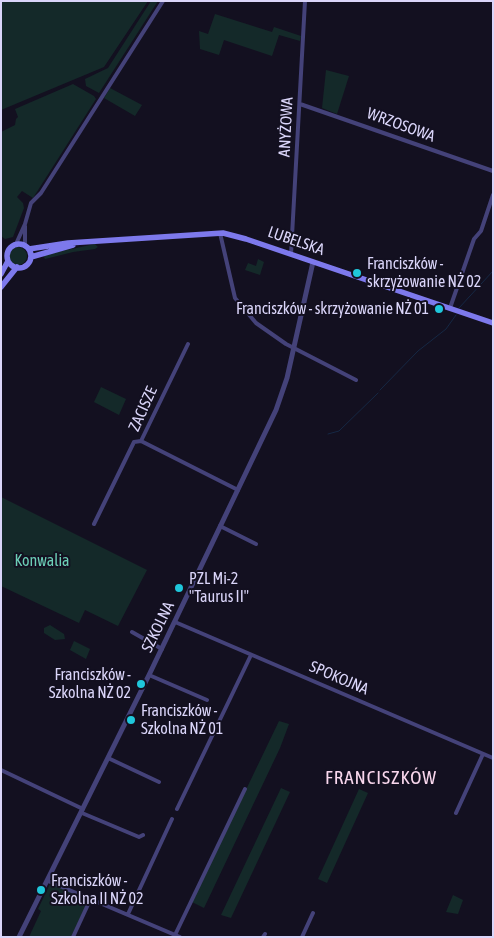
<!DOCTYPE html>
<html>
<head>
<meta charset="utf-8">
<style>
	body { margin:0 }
	#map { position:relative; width:494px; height:938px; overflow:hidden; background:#131020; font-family:"Asap Condensed",sans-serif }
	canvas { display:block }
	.frame { position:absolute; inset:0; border:2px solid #dad5f9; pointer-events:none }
</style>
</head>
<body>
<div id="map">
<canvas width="494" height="938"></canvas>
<div class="frame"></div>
</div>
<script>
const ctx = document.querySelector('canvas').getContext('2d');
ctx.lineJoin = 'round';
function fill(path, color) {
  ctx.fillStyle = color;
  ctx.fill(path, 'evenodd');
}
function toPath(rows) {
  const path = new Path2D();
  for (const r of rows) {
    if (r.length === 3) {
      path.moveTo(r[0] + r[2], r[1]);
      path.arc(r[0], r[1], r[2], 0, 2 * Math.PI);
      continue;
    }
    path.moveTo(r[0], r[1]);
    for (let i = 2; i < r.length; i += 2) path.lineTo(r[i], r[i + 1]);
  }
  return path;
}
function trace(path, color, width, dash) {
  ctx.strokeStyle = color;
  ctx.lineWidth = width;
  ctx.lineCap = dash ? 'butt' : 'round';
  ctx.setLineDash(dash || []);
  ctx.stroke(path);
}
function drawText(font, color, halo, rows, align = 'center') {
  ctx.font = font + ' "Asap Condensed",sans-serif';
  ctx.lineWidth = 4;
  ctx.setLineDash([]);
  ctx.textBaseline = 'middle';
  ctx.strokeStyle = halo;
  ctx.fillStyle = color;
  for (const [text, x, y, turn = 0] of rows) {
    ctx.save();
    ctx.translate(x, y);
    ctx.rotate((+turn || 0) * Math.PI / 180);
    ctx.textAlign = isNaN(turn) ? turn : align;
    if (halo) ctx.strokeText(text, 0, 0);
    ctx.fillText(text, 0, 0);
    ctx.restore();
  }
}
fill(toPath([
	[1,1,148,1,104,67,1,110],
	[151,1,158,1,99,93,86,86,85,79,108,68],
	[215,14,272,32,274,27,301,36,300,41,279,35,272,56,224,40,219,55,200,49,199,31,208,34],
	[326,70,349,76,337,114,322,108],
	[73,84,94,96,96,99,33,198,22,191,17,197,23,203,24,208,13,237,5,239,1,236,1,132,15,125,16,119,18,117,15,109],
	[110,88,142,105,135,116,104,98],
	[95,244,98,247,95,249,73,252,45,259,43,255],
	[18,256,9],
	[258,259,264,262,260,275,245,270,248,263,256,266],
	[101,387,126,399,119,415,94,402],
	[1,497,147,570,118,626,85,610,79,623,1,586],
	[50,625,64,634,65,639,55,640,44,633,44,628],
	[74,641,90,649,86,659,70,650],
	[279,721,289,724,280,748,204,908,192,902],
	[281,788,290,792,231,918,221,915],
	[359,789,368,793,327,883,318,879],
	[50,884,89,899,71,937,29,937,41,911,38,909],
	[453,895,463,900,458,914,446,912]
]), '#142929');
trace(toPath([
	[459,308,493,271],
	[380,390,418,351,446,329,456,315],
	[328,434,339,431,378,393]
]), '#162844', 1);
trace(toPath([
	[300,104,493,171],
	[220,233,235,298,256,323,286,344,356,380],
	[16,244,25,224,31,203,41,193,163,1],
	[25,245,25,226],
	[291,254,305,1],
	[450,308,474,239,481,231,493,195],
	[188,344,141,441,238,490],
	[94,524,134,442,141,441],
	[220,526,256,544],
	[175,622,493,758],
	[132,632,162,649],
	[149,675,207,700],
	[108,758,159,782],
	[1,770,83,809],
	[177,809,251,655],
	[82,813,139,837,143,835],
	[456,813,483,754],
	[48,881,180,937],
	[128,914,172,819],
	[175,935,245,789],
	[73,937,91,898],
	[263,937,265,934],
	[302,937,313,913]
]), '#444279', 4);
trace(toPath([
	[19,937,149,675,276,410,287,378,313,262]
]), '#444279', 5);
trace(toPath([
	[19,256,12],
	[29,249,68,243,223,233,246,239,493,323],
	[31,257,73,245],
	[1,274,8,261],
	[1,287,17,267]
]), '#7d79ec', 5.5);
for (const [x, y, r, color] of [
	[357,273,5,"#1fc7db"],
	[439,309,5,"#1fc7db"],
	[179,588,5,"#1fc7db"],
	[141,684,5,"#1fc7db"],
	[131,720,5,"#1fc7db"],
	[41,890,5,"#1fc7db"]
]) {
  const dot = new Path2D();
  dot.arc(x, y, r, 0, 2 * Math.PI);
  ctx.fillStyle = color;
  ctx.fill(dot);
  trace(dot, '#131020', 2);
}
drawText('16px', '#dad5f9', '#131020', [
	["WRZOSOWA",401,125,20],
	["ANYŻOWA",286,127,-87],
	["LUBELSKA",296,241,19],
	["ZACISZE",143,409,-66],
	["SZKOLNA",158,627,-64],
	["SPOKOJNA",339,678,23]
]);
drawText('16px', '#dad5f9', '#131020', [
	["Franciszków -",367,264],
	["skrzyżowanie NŻ 02",367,282],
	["Franciszków - skrzyżowanie NŻ 01",429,309,"right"],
	["PZL Mi-2",189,579],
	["\"Taurus II\"",189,597],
	["Franciszków -",131,675,"right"],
	["Szkolna NŻ 02",131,693,"right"],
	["Franciszków -",141,711],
	["Szkolna NŻ 01",141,729],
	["Franciszków -",51,881],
	["Szkolna II NŻ 02",51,899]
], 'left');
drawText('16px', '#6ccfb7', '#131020', [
	["Konwalia",42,561]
]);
ctx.letterSpacing = '1px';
drawText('19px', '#f9d7ed', '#131020', [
	["FRANCISZKÓW",381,778]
]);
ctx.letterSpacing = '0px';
</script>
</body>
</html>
